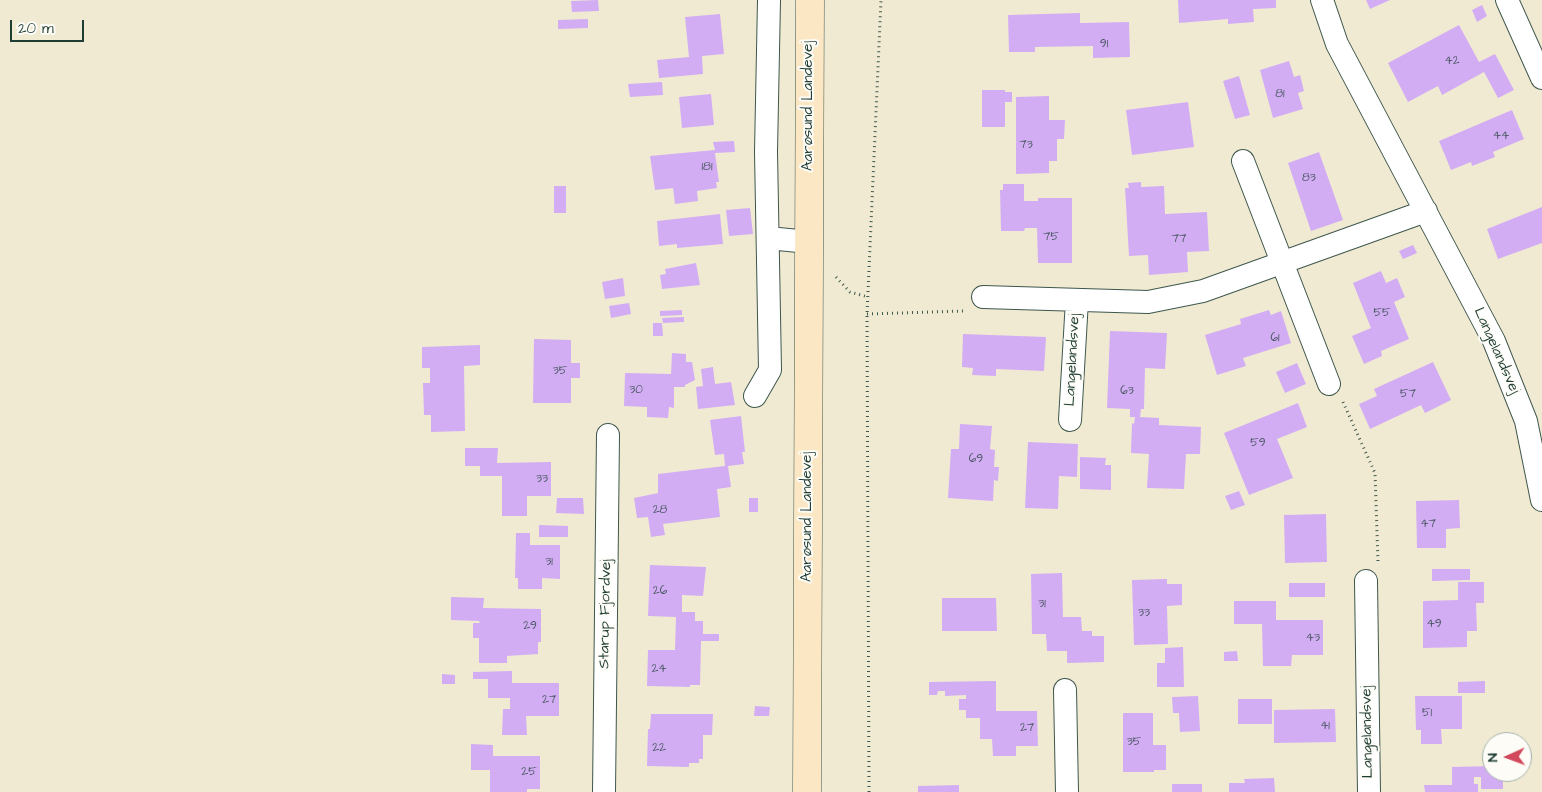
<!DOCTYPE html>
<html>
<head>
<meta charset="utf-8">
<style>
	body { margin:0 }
	#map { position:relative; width:1542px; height:792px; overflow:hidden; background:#f1ead3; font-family:"Architects Daughter",sans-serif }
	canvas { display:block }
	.north { position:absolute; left:1482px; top:732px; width:50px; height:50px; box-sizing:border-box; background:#fdfcf7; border:1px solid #a4b0a9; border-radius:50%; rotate:268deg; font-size:14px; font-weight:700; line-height:20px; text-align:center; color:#1f3d34 }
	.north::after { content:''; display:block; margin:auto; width:18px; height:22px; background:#d1495b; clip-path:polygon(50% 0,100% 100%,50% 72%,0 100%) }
	.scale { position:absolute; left:10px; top:20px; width:74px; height:22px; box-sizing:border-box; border:2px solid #1f3d34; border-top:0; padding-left:6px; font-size:15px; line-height:18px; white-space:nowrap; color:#1f3d34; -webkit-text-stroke:4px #fdfcf7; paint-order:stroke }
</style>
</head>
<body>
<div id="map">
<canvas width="1542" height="792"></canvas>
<div class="north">N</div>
<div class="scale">20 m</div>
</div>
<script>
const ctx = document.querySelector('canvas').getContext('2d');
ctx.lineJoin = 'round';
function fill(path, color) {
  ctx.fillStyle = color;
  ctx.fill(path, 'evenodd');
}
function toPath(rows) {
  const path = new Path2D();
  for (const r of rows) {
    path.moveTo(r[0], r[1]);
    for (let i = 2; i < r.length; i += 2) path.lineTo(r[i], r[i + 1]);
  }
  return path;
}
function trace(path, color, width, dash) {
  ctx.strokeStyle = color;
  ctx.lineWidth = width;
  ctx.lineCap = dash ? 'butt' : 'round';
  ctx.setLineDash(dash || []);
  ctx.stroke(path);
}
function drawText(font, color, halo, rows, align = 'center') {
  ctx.font = font + ' "Architects Daughter",sans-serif';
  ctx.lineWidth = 4;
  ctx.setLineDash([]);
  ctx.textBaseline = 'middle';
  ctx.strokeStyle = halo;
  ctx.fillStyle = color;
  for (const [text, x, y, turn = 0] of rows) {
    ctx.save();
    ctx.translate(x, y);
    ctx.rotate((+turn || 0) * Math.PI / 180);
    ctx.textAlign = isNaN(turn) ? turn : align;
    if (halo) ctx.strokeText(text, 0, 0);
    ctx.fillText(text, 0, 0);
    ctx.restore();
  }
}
fill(toPath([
	[598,0,599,11,572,12,571,1],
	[1178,0,1276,0,1276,8,1253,9,1254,22,1228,24,1228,19,1179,23],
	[1366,0,1390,0,1370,9],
	[1482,5,1487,16,1477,22,1472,10],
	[1080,13,1080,23,1129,22,1130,57,1093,58,1093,46,1035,47,1035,52,1009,52,1008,15],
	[720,14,724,54,702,56,703,74,659,78,657,60,689,57,685,17],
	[588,19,588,28,558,29,558,20],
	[1459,25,1479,62,1495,54,1514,90,1498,98,1484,72,1442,95,1438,86,1408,102,1388,63],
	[1289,61,1294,77,1300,75,1304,91,1298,93,1303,109,1273,118,1260,70],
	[1239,76,1250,115,1235,119,1223,81],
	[662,82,663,95,630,97,628,84],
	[982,90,1005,90,1005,92,1012,92,1012,102,1005,102,1005,127,982,127],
	[711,94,714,125,682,128,679,97],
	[1049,96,1049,120,1065,120,1064,139,1057,139,1057,161,1049,161,1049,173,1016,174,1016,97],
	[1188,102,1194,147,1132,155,1126,110],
	[1512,110,1524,139,1493,152,1495,157,1472,166,1471,162,1451,170,1439,141],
	[734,141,735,152,715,153,719,182,716,182,717,188,697,191,698,201,675,204,673,188,655,190,650,156,715,150,713,142],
	[1319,152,1343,220,1311,231,1288,163],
	[1141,182,1141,187,1164,186,1165,214,1207,212,1209,251,1187,252,1188,272,1149,275,1148,255,1129,256,1125,188,1129,188,1128,183],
	[1003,184,1024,184,1024,201,1038,201,1038,198,1072,198,1072,263,1038,263,1037,228,1025,228,1024,231,1001,231,1000,190,1003,190],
	[554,186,566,186,566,213,554,213],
	[1542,207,1542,243,1498,259,1487,229],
	[750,208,753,234,729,236,726,210],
	[720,214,723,244,677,248,677,244,659,246,657,221],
	[1413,245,1417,253,1403,259,1399,251],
	[696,263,700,285,662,289,660,275,666,274,665,269],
	[1381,271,1386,283,1397,278,1405,297,1394,302,1409,339,1381,351,1382,356,1364,364,1352,336,1371,328,1353,283],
	[623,278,625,296,605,299,602,282],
	[629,303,631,314,611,318,609,306],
	[682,310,682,315,660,316,660,311],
	[1269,310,1271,315,1281,311,1291,343,1243,358,1246,366,1217,375,1205,335,1241,324,1240,319],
	[684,317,684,322,663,323,662,318],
	[653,323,662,323,663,336,653,336],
	[1110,331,1167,333,1165,369,1145,368,1144,409,1141,409,1140,417,1159,418,1159,425,1201,427,1200,454,1186,454,1184,489,1147,488,1149,454,1131,453,1132,423,1134,424,1135,417,1130,417,1130,409,1107,408],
	[963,334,1046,337,1044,371,996,369,996,376,972,375,973,368,962,367],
	[534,339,571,340,571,363,580,363,580,378,571,378,571,403,533,403],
	[480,345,480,365,464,366,465,431,431,432,431,415,424,415,423,383,430,383,430,368,422,368,422,347],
	[672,353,686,354,686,362,692,362,695,380,685,385,685,387,674,387,674,408,669,407,668,418,647,417,647,407,624,406,625,373,671,374],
	[1433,362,1451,400,1425,413,1421,405,1370,429,1359,404,1377,396,1374,389],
	[1297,363,1306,384,1285,393,1276,372],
	[713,367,715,384,731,382,735,405,698,409,696,387,703,386,701,369],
	[1298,403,1307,427,1277,439,1293,478,1249,495,1224,433],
	[741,416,745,452,742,452,744,464,728,466,731,487,717,489,720,517,663,524,665,535,651,537,648,517,637,518,634,498,658,493,658,474,725,466,724,454,715,455,710,420],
	[960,424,992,426,990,449,995,450,994,467,999,467,998,481,994,480,993,501,948,498,951,449,959,449],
	[1028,442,1078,444,1077,477,1059,476,1058,509,1025,508],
	[465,448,498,448,497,463,551,462,551,496,527,496,527,516,502,516,502,476,480,476,480,466,465,466],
	[1080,457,1106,458,1105,465,1111,465,1111,490,1080,489],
	[1239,491,1245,505,1231,510,1225,496],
	[557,498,583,498,584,514,556,513],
	[749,498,758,498,758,512,749,512],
	[1459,500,1460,528,1446,529,1446,548,1417,548,1416,501],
	[1326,514,1327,562,1285,563,1284,515],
	[539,525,568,526,568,537,539,537],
	[516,533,530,533,530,545,560,545,560,579,542,578,542,589,518,589,518,578,515,578],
	[650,565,706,567,703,596,682,595,682,612,695,612,695,621,703,621,703,634,719,634,719,641,701,641,700,685,690,685,690,687,647,686,648,650,675,650,676,617,648,616],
	[1432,569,1470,569,1470,580,1432,581],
	[1062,573,1063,617,1081,617,1082,631,1092,631,1092,636,1104,636,1104,662,1067,663,1067,651,1047,651,1046,634,1032,634,1031,574],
	[1167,579,1167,584,1182,584,1182,605,1167,606,1168,644,1134,645,1132,580],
	[1458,582,1484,582,1484,603,1476,603,1477,631,1467,631,1467,647,1423,648,1423,601,1458,600],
	[1289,583,1325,583,1325,597,1289,597],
	[451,597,484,598,483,608,541,609,541,642,538,642,538,654,507,656,507,663,479,663,479,638,473,638,473,623,480,623,479,621,451,620],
	[942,598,996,598,997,631,942,631],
	[1234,601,1276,601,1276,620,1323,620,1323,655,1292,655,1291,666,1263,666,1262,624,1234,624],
	[1183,647,1184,687,1157,687,1157,663,1165,663,1165,648],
	[1237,651,1238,661,1224,661,1224,652],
	[512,671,512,683,559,683,559,716,526,716,527,735,502,735,503,709,510,709,510,698,488,698,488,679,473,679,473,672],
	[442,674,455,675,455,684,442,684],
	[996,681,996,711,1037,711,1038,746,1016,746,1016,756,993,756,992,739,980,739,980,718,966,718,966,710,959,710,959,699,966,699,966,695,945,696,945,691,938,691,937,695,929,695,929,682],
	[1485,681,1485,693,1458,693,1458,682],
	[1198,696,1200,731,1180,732,1179,713,1173,713,1172,697],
	[1415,696,1462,696,1462,729,1441,729,1442,744,1421,744,1421,730,1416,730],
	[1238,699,1272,699,1272,724,1238,724],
	[755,706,770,707,769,716,754,716],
	[1335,709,1336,742,1274,743,1274,710],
	[1123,713,1153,713,1153,745,1166,745,1166,770,1154,770,1154,772,1123,772],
	[651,714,713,714,712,735,703,735,703,759,699,759,699,763,689,763,689,767,647,766,648,729,650,729],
	[471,744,493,745,493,756,540,756,540,789,527,789,527,792,490,792,490,770,471,770],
	[1492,766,1492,772,1503,772,1503,789,1481,789,1481,777,1474,777,1474,784,1478,784,1478,792,1425,792,1424,785,1452,785,1452,767],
	[1274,778,1275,792,1229,792,1229,783,1245,783,1244,779],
	[1172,784,1202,784,1202,792,1172,792],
	[959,785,959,792,918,792,918,786]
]), '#d2adf4');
const street = toPath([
	[1322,0,1337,44,1494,341,1526,421,1542,500],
	[1507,0,1542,78],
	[1243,161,1329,384],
	[768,238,809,242],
	[983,297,1148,302,1203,291,1426,211],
	[755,396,770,370,766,152,769,0],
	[1070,420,1077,300],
	[1366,581,1369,792],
	[1065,690,1067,792],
	[604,792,608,435]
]);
const secondary = toPath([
	[807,792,810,0]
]);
trace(street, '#3e574c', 24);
trace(secondary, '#3e574c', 29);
trace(toPath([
	[836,277,850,292,868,297],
	[867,314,964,311],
	[1343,402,1375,473,1378,562],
	[869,792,867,314,881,0]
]), '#3e574c', 3, [1, 4]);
trace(street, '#fff', 22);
trace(secondary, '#fbe7c3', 28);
drawText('12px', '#4c5964', null, [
	["91",1104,44],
	["42",1452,61],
	["81",1280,94],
	["44",1501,136],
	["73",1026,145],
	["181",707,167],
	["83",1309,178],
	["75",1051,237],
	["77",1179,239],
	["55",1382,313],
	["61",1275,338],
	["35",560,371],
	["30",636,390],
	["63",1127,391],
	["57",1408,394],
	["59",1258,443],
	["69",976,459],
	["33",542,479],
	["28",660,510],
	["47",1428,524],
	["31",549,562],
	["26",660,591],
	["31",1042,604],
	["33",1144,613],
	["49",1434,624],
	["29",530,626],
	["43",1313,638],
	["24",659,669],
	["27",549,700],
	["51",1427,713],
	["41",1325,726],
	["27",1027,728],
	["35",1134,742],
	["22",659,748],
	["25",529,772]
]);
drawText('15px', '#1f3d34', '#fdfcf7', [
	["Aarøsund Landevej",809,106,-90],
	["Langelandsvej",1496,351,66],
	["Langelandsvej",1073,360,-87],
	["Aarøsund Landevej",808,517,-90],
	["Starup Fjordvej",606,614,-89],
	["Langelandsvej",1368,732,-91]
]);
</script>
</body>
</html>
